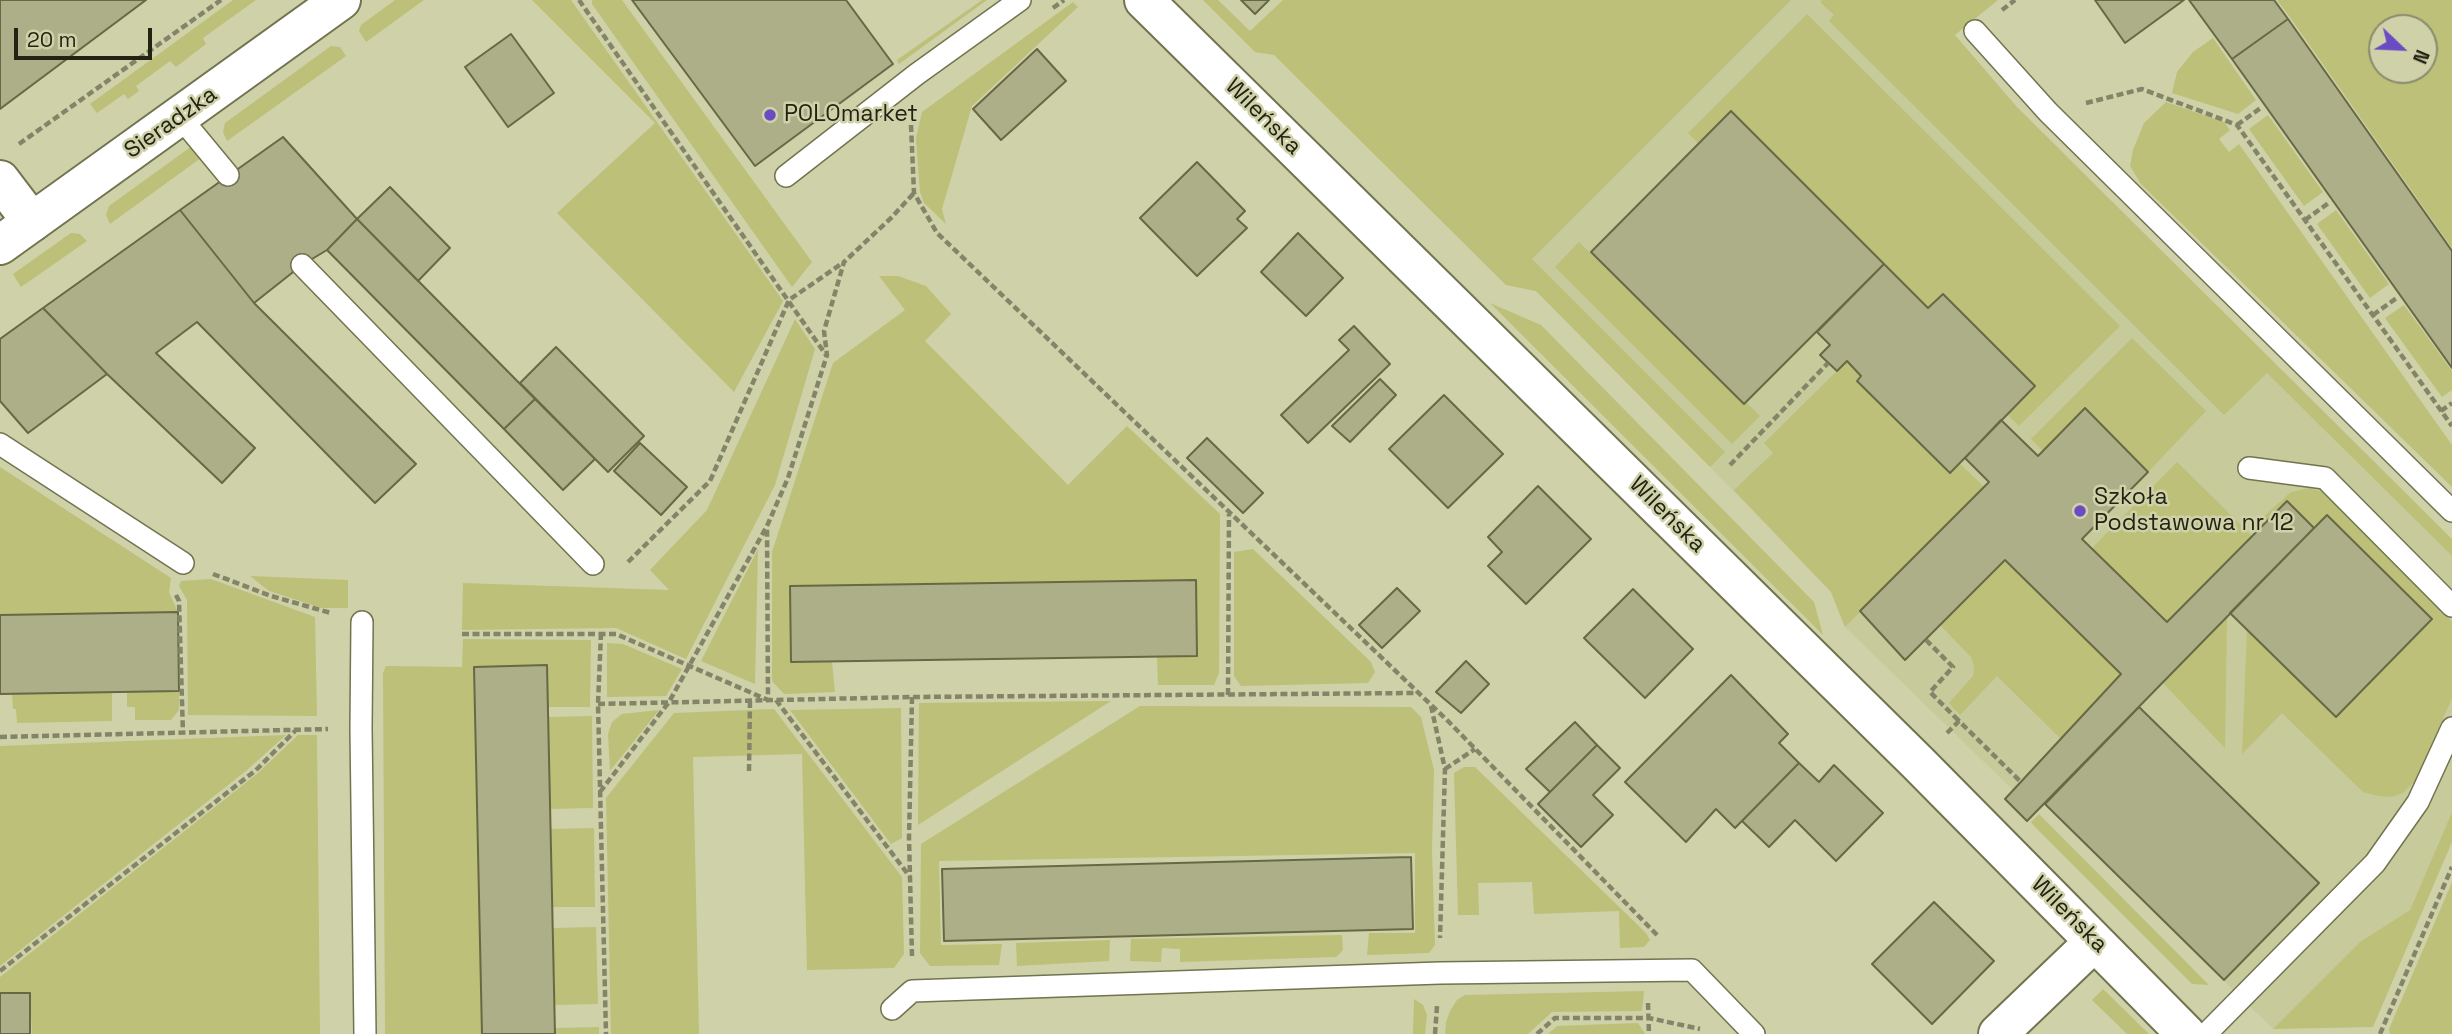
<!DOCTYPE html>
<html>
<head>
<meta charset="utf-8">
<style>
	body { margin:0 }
	#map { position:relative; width:2452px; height:1034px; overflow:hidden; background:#cfd1a9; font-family:"Space Grotesk",sans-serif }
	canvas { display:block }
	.north { position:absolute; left:2368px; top:14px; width:70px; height:70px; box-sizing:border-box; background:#cfd1a9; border:2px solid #8a8b6d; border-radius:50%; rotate:113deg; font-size:19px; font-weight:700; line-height:28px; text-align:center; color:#232314 }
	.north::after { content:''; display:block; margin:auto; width:24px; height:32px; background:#6a4bc4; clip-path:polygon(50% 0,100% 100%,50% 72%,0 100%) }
	.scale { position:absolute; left:14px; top:28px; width:138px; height:32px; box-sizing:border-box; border:4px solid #232314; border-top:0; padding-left:9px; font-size:21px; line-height:24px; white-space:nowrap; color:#232314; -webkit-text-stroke:5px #cfd1a9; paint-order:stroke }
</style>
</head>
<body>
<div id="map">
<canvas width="2452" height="1034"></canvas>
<div class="north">N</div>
<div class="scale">20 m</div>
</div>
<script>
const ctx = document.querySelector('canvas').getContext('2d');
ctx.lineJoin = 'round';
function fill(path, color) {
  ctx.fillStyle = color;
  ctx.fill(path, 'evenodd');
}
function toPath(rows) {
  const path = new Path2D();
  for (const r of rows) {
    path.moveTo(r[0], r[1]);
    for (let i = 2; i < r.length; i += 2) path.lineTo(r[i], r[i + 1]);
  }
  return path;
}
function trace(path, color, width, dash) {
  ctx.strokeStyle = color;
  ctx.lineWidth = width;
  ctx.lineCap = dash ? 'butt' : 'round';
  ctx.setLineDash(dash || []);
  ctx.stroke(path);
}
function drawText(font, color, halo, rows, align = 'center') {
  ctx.font = font + ' "Space Grotesk",sans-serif';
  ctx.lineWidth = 5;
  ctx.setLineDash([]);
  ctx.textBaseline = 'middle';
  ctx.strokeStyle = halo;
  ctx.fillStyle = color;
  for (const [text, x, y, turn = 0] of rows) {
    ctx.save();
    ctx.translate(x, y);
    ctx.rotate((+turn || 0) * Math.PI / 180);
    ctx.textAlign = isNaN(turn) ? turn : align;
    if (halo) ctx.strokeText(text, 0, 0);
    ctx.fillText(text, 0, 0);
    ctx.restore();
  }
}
fill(toPath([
	[1328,0,1974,0,1934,42,2452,556,2452,812,2410,910,2360,942,2273,1029,2045,805,2027,821,2005,799,2013,790,1845,627,1831,592,1710,467,1536,291,1506,285,1274,54]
]), '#c7ca9a');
fill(toPath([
	[233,0,256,0,203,38,206,44,176,67,170,61,136,86,139,91,128,99,124,94,97,113,90,104],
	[395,0,424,0,366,42,359,31,361,25],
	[532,0,571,0,783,301,734,392,557,213,655,123],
	[592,0,622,0,812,262,792,287,592,4],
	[982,0,987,0,899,64,897,60],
	[1203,0,1218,0,1250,31,1283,0,1791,0,1532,259,1725,452,1710,467,1536,291,1506,285,1274,55,1255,52],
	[1822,0,1998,0,1955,35,2017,107,2452,539,2452,556,2267,373,2224,415,1829,21,1834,15,1820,2],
	[2277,0,2452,0,2452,248,2289,16],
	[2382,28,2424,28,2424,70,2382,70],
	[1073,2,1078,7,972,106,942,209,946,224,924,203,920,192,916,138,922,112],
	[1807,14,2120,326,2019,426,2007,414,2035,386,1943,294,1928,308,1731,111,1699,144,1688,133],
	[2213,38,2256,100,2238,114,2172,93,2177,72,2193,52],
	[331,46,340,47,346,56,227,141,223,132,225,123],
	[2166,102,2224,122,2230,130,2219,139,2229,152,2239,144,2452,445,2452,487,2141,184,2130,166,2133,150,2144,123],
	[2268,115,2323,192,2304,206,2249,129],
	[192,146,205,155,110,224,106,215,109,206],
	[2336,210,2389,284,2370,298,2317,224],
	[71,233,80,234,87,241,21,287,13,274],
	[1579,242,1744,404,1746,402,1760,416,1732,444,1555,267],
	[879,276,898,276,926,286,951,314,925,341,1068,485,1127,426,1220,514,1219,673,1214,685,1158,685,1157,657,1196,656,1195,580,790,586,791,662,832,662,835,692,784,694,772,681,772,552,833,363,905,310],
	[1490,303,1541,325,1814,602,1823,635],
	[2404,305,2452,371,2452,390,2442,397,2385,318],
	[795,319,815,349,775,485,686,659,616,628,462,630,463,583,669,590,650,570,707,510],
	[2132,338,2206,411,2148,472,2085,409,2043,451,2031,439],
	[1847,361,1861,376,1857,381,1949,473,1959,463,1984,487,1845,627,1831,592,1734,490,1773,453,1764,443],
	[2177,462,2252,536,2167,622,2092,548],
	[0,467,171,578,169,592,178,612,0,615],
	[2310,488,2328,494,2446,614,2452,623,2452,698,2415,781,2403,793,2391,797,2378,796,2363,792,2282,713,2242,754,2247,630,2336,717,2432,619,2314,528,2286,501,2261,527,2263,517,2291,492],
	[758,549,755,684,701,661],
	[1253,549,1371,662,1375,672,1368,683,1241,686,1234,676,1234,552],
	[2005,560,2121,674,2061,739,1997,676,1960,715,1949,703,1973,676,1974,666,1971,657,1940,625],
	[250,576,348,580,348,608,322,608,269,591],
	[211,579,315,617,317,716,188,715,187,600,179,586,181,581],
	[2227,617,2225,748,2163,683],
	[463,639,591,640,590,707,548,707,474,667,482,1034,385,1034,383,673,386,666,462,667],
	[607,643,623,644,682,669,666,696,607,697],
	[179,691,179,710,171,720,135,720,135,707,127,707,127,692],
	[112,692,112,721,17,723,16,709,13,709,12,694],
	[1111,701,918,825,919,703],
	[1140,706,1411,707,1421,717,1434,770,1432,851,1435,945,1429,953,1367,955,1369,933,1415,933,1415,853,939,861,941,945,1002,944,999,965,930,966,920,953,921,844],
	[901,708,902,838,891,844,790,710],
	[774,709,902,877,904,954,894,968,807,970,802,754,693,757,699,1034,611,1034,606,798,674,713],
	[659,710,610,771,608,734,612,722,622,714],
	[592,716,593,808,550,809,548,717],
	[286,735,247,770,0,966,0,746],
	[298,735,317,735,320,1034,32,1034,30,992,0,992,0,977,258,773],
	[1464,767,1475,767,1646,933,1650,940,1644,947,1620,948,1619,911,1534,914,1532,882,1478,883,1479,915,1458,915,1454,773],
	[2452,812,2452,842,2373,1027,2273,1029,2360,942,2410,910],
	[2039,814,2209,985,2192,984,2035,827,2031,822],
	[594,828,595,907,553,907,551,829],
	[2452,882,2452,1034,2390,1034,2389,1029],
	[596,927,598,1004,555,1005,553,928],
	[1342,935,1343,950,1336,957,1180,962,1180,949,1162,948,1161,962,1130,961,1131,939],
	[1110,940,1109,961,1017,966,1016,943],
	[2103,989,2149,1034,2127,1034,2092,1000],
	[1644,991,1642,1011,1552,1012,1528,1034,1445,1034,1446,1022,1450,1011,1457,1000,1465,995],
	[1414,999,1423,1005,1427,1015,1425,1034,1413,1034],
	[1638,1023,1645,1034,1548,1034,1557,1026],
	[599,1027,599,1034,555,1034,555,1028]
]), '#bdc078');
const building = toPath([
	[0,0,146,0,0,109,0,0],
	[632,0,846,0,893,64,755,166,632,0],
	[1241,0,1269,0,1255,14,1241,0],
	[2095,0,2184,0,2125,43,2095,0],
	[2189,0,2274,0,2288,19,2232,59,2189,0],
	[2288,19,2452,251,2452,368,2232,59,2288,19],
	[511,34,554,93,508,127,465,67,511,34],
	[1037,49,1066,81,1001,140,973,109,1037,49],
	[1731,111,1884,264,1744,404,1591,252,1731,111],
	[283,137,357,219,327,250,302,265,254,303,180,210,283,137],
	[1197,162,1245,211,1237,219,1247,228,1197,276,1140,218,1197,162],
	[390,187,450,248,418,281,357,219,390,187],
	[180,210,254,303,416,464,375,503,197,322,156,353,255,448,222,483,107,374,43,308,180,210],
	[357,219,535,399,504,429,327,250,357,219],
	[1298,233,1343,278,1306,316,1261,272,1298,233],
	[1884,264,1928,308,1943,294,2035,386,1950,473,1857,381,1861,376,1847,361,1837,371,1820,355,1830,345,1817,332,1884,264],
	[43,308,107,374,28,433,0,401,0,339,43,308],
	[1354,326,1390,364,1308,443,1281,415,1349,350,1339,340,1354,326],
	[556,347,644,436,608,472,520,383,556,347],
	[1380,379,1396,395,1350,442,1332,426,1380,379],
	[1444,395,1503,454,1448,508,1389,449,1444,395],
	[535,399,595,459,563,490,504,429,535,399],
	[2085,408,2148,472,2082,539,2167,622,2287,501,2314,528,2027,821,2005,799,2121,674,2005,560,1905,660,1860,611,1989,482,1965,458,2001,420,2038,456,2085,408],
	[1207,438,1263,493,1243,513,1187,458,1207,438],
	[640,443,687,487,661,515,614,471,640,443],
	[1538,486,1591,539,1526,604,1488,566,1502,552,1488,537,1538,486],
	[2327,515,2432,619,2336,717,2230,613,2327,515],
	[1196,580,1197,656,791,662,790,586,1196,580],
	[1397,588,1420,611,1382,648,1359,625,1397,588],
	[1633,589,1693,649,1645,698,1584,638,1633,589],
	[178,612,179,691,0,694,0,615,178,612],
	[1466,661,1489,684,1461,713,1436,692,1466,661],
	[547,665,555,1034,482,1034,474,667,547,665],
	[1731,675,1788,734,1779,743,1799,763,1735,828,1716,809,1686,842,1625,782,1731,675],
	[2139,707,2319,883,2224,980,2045,804,2139,707],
	[1575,722,1597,745,1550,792,1526,769,1575,722],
	[1597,745,1620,768,1593,795,1613,815,1581,847,1538,804,1597,745],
	[1799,763,1819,782,1834,765,1883,813,1836,861,1795,820,1769,847,1742,821,1799,763],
	[1411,857,1413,929,944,941,942,869,1411,857],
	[1934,902,1994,961,1932,1024,1872,964,1934,902],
	[0,993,30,993,30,1034,0,1034,0,993]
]);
fill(building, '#acaf87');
trace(building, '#676944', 2);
const service = toPath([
	[1975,31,2048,112,2452,511],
	[180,117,228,175],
	[786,176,917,74,1020,0],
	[302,265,593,564],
	[0,444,183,563],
	[2249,468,2325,478,2452,606],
	[362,622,361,728,365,1034],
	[892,1009,912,991,1440,973,1692,970,1754,1034],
	[2206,1034,2375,863,2418,802,2452,728]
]);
const minor = toPath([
	[1144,0,1918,763,2186,1034],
	[0,180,32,222],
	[1998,1034,2094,942]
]);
const tertiary = toPath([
	[0,245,341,0]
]);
trace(service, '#72734f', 24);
trace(minor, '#72734f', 42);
trace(tertiary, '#72734f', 42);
trace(toPath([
	[579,0,826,355],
	[1053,8,1064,0],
	[2002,10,2015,0],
	[2086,103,2142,89,2237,125,2452,426],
	[911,125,914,193,937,233,1448,721,1658,936],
	[2237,125,2262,107],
	[19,144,221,0],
	[2305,220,2330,202],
	[2373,315,2398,297],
	[2441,411,2452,403],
	[1730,465,1828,363],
	[628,562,710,481,789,300,844,262],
	[213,574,271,596,331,613],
	[176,595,179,601,183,734],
	[601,633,598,704,606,1034],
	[462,634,616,634,768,700,767,527],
	[1926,640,1953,667,1930,692,1959,721],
	[1228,695,1229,514],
	[776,700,910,877],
	[598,704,912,697,1416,693],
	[1431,706,1445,769,1440,938],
	[1947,733,1959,721,2021,782],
	[0,737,328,729],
	[1445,769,1475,749],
	[749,771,750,701],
	[600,792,669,702,767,526,788,478,827,355,824,331,844,262,891,218,914,193],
	[912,956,909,838,912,697],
	[0,971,256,770,295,731],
	[1648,1003,1649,1034],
	[1435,1034,1437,1006],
	[1537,1034,1555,1018,1649,1018,1700,1029],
	[2380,1034,2452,867]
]), '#848568', 4.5, [7, 3.5]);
trace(service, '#fff', 21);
trace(minor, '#fff', 38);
trace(tertiary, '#fff', 38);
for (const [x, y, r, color] of [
	[770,115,7,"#6a4bc4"],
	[2080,511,7,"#6a4bc4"]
]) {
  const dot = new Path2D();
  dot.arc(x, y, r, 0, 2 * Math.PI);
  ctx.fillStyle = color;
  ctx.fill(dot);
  trace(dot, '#cfd1a9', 2.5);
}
drawText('23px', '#232314', '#cfd1a9', [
	["POLOmarket",784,115],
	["Szkoła",2094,498],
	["Podstawowa nr 12",2094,524]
], 'left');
drawText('23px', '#232314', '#cfd1a9', [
	["Wileńska",1263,117,45],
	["Sieradzka",171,123,-35],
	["Wileńska",1667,515,45],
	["Wileńska",2069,915,45]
]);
</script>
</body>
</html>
